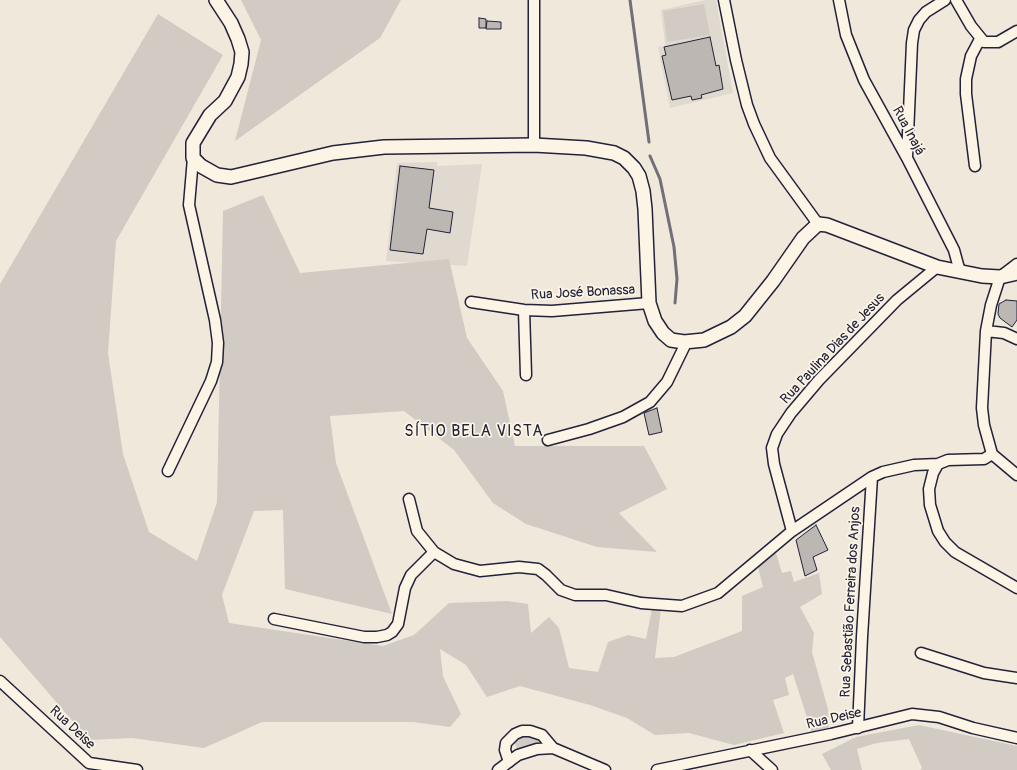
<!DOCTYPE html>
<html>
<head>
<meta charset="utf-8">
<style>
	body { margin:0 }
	canvas { display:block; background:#efe8db }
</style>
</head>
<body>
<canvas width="1017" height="770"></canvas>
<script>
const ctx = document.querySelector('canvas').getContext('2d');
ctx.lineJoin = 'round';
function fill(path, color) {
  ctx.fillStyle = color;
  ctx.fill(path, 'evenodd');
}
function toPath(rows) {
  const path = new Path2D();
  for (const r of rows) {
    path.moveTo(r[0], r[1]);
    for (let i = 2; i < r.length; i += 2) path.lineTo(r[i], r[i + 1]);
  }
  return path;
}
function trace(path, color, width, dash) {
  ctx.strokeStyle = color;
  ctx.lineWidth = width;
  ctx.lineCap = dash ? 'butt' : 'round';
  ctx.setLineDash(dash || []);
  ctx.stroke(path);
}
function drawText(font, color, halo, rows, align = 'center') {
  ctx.font = font + ' Pangolin,sans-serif';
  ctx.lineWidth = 3.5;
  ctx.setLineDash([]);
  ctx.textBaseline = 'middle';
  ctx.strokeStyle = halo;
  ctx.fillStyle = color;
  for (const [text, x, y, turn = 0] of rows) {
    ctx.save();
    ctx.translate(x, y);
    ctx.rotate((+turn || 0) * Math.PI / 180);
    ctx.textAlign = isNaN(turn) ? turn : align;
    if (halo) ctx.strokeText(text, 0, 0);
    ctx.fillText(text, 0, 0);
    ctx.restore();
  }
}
fill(toPath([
	[705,0,716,0,733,93,670,108,658,47,665,45,661,10],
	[437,162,437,166,482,164,467,266,386,261,397,163]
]), '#e0d9cf');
fill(toPath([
	[241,0,401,0,380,38,235,141,261,40],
	[704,4,710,35,667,42,663,11],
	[158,14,223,55,116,241,108,353,123,454,149,532,197,561,217,502,223,211,263,195,300,273,449,259,467,338,503,391,515,446,644,446,667,489,619,513,657,552,597,547,526,524,493,503,454,450,404,411,330,416,336,463,392,614,285,589,283,510,254,511,222,595,229,623,383,646,414,635,449,603,507,601,528,604,531,633,549,617,559,628,569,668,598,672,608,642,628,635,646,639,652,609,661,609,655,658,674,657,742,631,742,596,763,587,757,563,775,550,782,573,791,571,794,582,819,573,822,594,800,607,814,633,812,652,828,709,829,729,812,733,793,674,785,678,789,695,773,700,784,733,734,745,689,733,655,735,627,718,590,705,520,686,487,697,466,665,440,649,443,676,461,714,450,727,413,722,262,722,204,748,132,738,89,740,0,637,0,284],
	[919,725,1017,746,1017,770,920,770,922,768,909,739,877,743,857,749,862,770,831,770,822,754,856,737],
	[520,736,529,736,537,740,541,744,517,749,514,741]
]), '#d1cbc3');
trace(toPath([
	[630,0,649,142],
	[650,156,660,179,674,247,677,279,675,303]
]), '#716f79', 3);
const building = toPath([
	[479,18,486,19,486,28,479,28,479,18],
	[487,21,501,22,501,29,486,29,487,21],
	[710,37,716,66,719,65,723,89,701,95,702,98,692,100,691,96,672,100,662,56,666,55,664,47,710,37],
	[400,166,434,170,429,208,453,212,450,233,427,229,423,254,390,250,400,166],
	[1006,300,1017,301,1017,320,1012,327,1000,318,998,314,999,304,1006,300],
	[657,408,662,432,649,435,644,413,657,408],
	[816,525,828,550,813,557,817,570,805,576,796,540,816,525]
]);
fill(building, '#bcb7b3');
trace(building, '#22223b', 1);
const minor = toPath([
	[534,0,534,145],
	[724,0,736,60,747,105,754,124,770,158,818,224],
	[839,0,846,35,864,80,907,158,954,250,960,272],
	[956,0,971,26,984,42,998,42,1017,31],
	[907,157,912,43,914,30,919,20,926,12,945,0],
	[975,166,966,94,966,79,971,56,980,39],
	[1017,264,1000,277,991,305,986,331,982,408,984,425,992,454,1017,475],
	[471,302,524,310,552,311,649,303],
	[524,310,526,375],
	[986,331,1004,333,1017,339],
	[548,440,589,429,623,417,650,402,667,382,687,341],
	[938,464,933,473,929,489,930,505,938,531,945,542,955,552,1017,588],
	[168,471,211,381,217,362,218,343,215,320,189,205,193,158],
	[409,499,417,531,434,552,454,564,480,571,519,567,538,569,546,575,561,590,575,595,606,595,641,603,682,606,718,593,792,531,872,477,883,472,914,465,938,464,948,460,984,459,992,454],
	[792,531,774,464,772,448,777,434,791,413,819,380,897,300,937,267],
	[274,619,364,637,377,637,387,635,392,632,398,624,405,588,411,575,434,552],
	[921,653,984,673,1017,678],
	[0,681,89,763,137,770],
	[858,728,862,637,872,477],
	[750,750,772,770],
	[509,762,505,750,506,743,515,734,522,731,530,731,542,735,553,748],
	[498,770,518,755,537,749,553,748,605,770],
	[657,770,831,734,912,714,939,717,973,728,1017,738]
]);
const major = toPath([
	[216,0,231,23,238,39,242,52,241,64,238,77,225,101,210,115,193,143,193,158,201,166,217,175,231,177,333,153,384,147,534,145,586,148,614,153,624,158,634,168,639,176,643,191,645,209,649,303,655,321,663,333,671,340,684,342,704,340,731,327,745,316,773,281,803,238,818,224,827,225,937,267,982,276,1000,277,1017,273]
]);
trace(minor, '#22223b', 13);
trace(major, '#22223b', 16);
trace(minor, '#fcf5e5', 10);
trace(major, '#fcf5e5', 13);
drawText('14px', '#22223b', '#fcf5e5', [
	["Rua Inajá",908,131,62],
	["Rua José Bonassa",583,293,-3],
	["Rua Paulina Dias de Jesus",833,349,-47],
	["Rua Sebastião Ferreira dos Anjos",851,602,-87],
	["Rua Deise",834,719,-13],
	["Rua Deise",72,728,43]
]);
ctx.letterSpacing = '1px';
drawText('16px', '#22223b', '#fcf5e5', [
	["SÍTIO BELA VISTA",474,432]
]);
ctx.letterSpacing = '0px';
</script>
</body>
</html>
